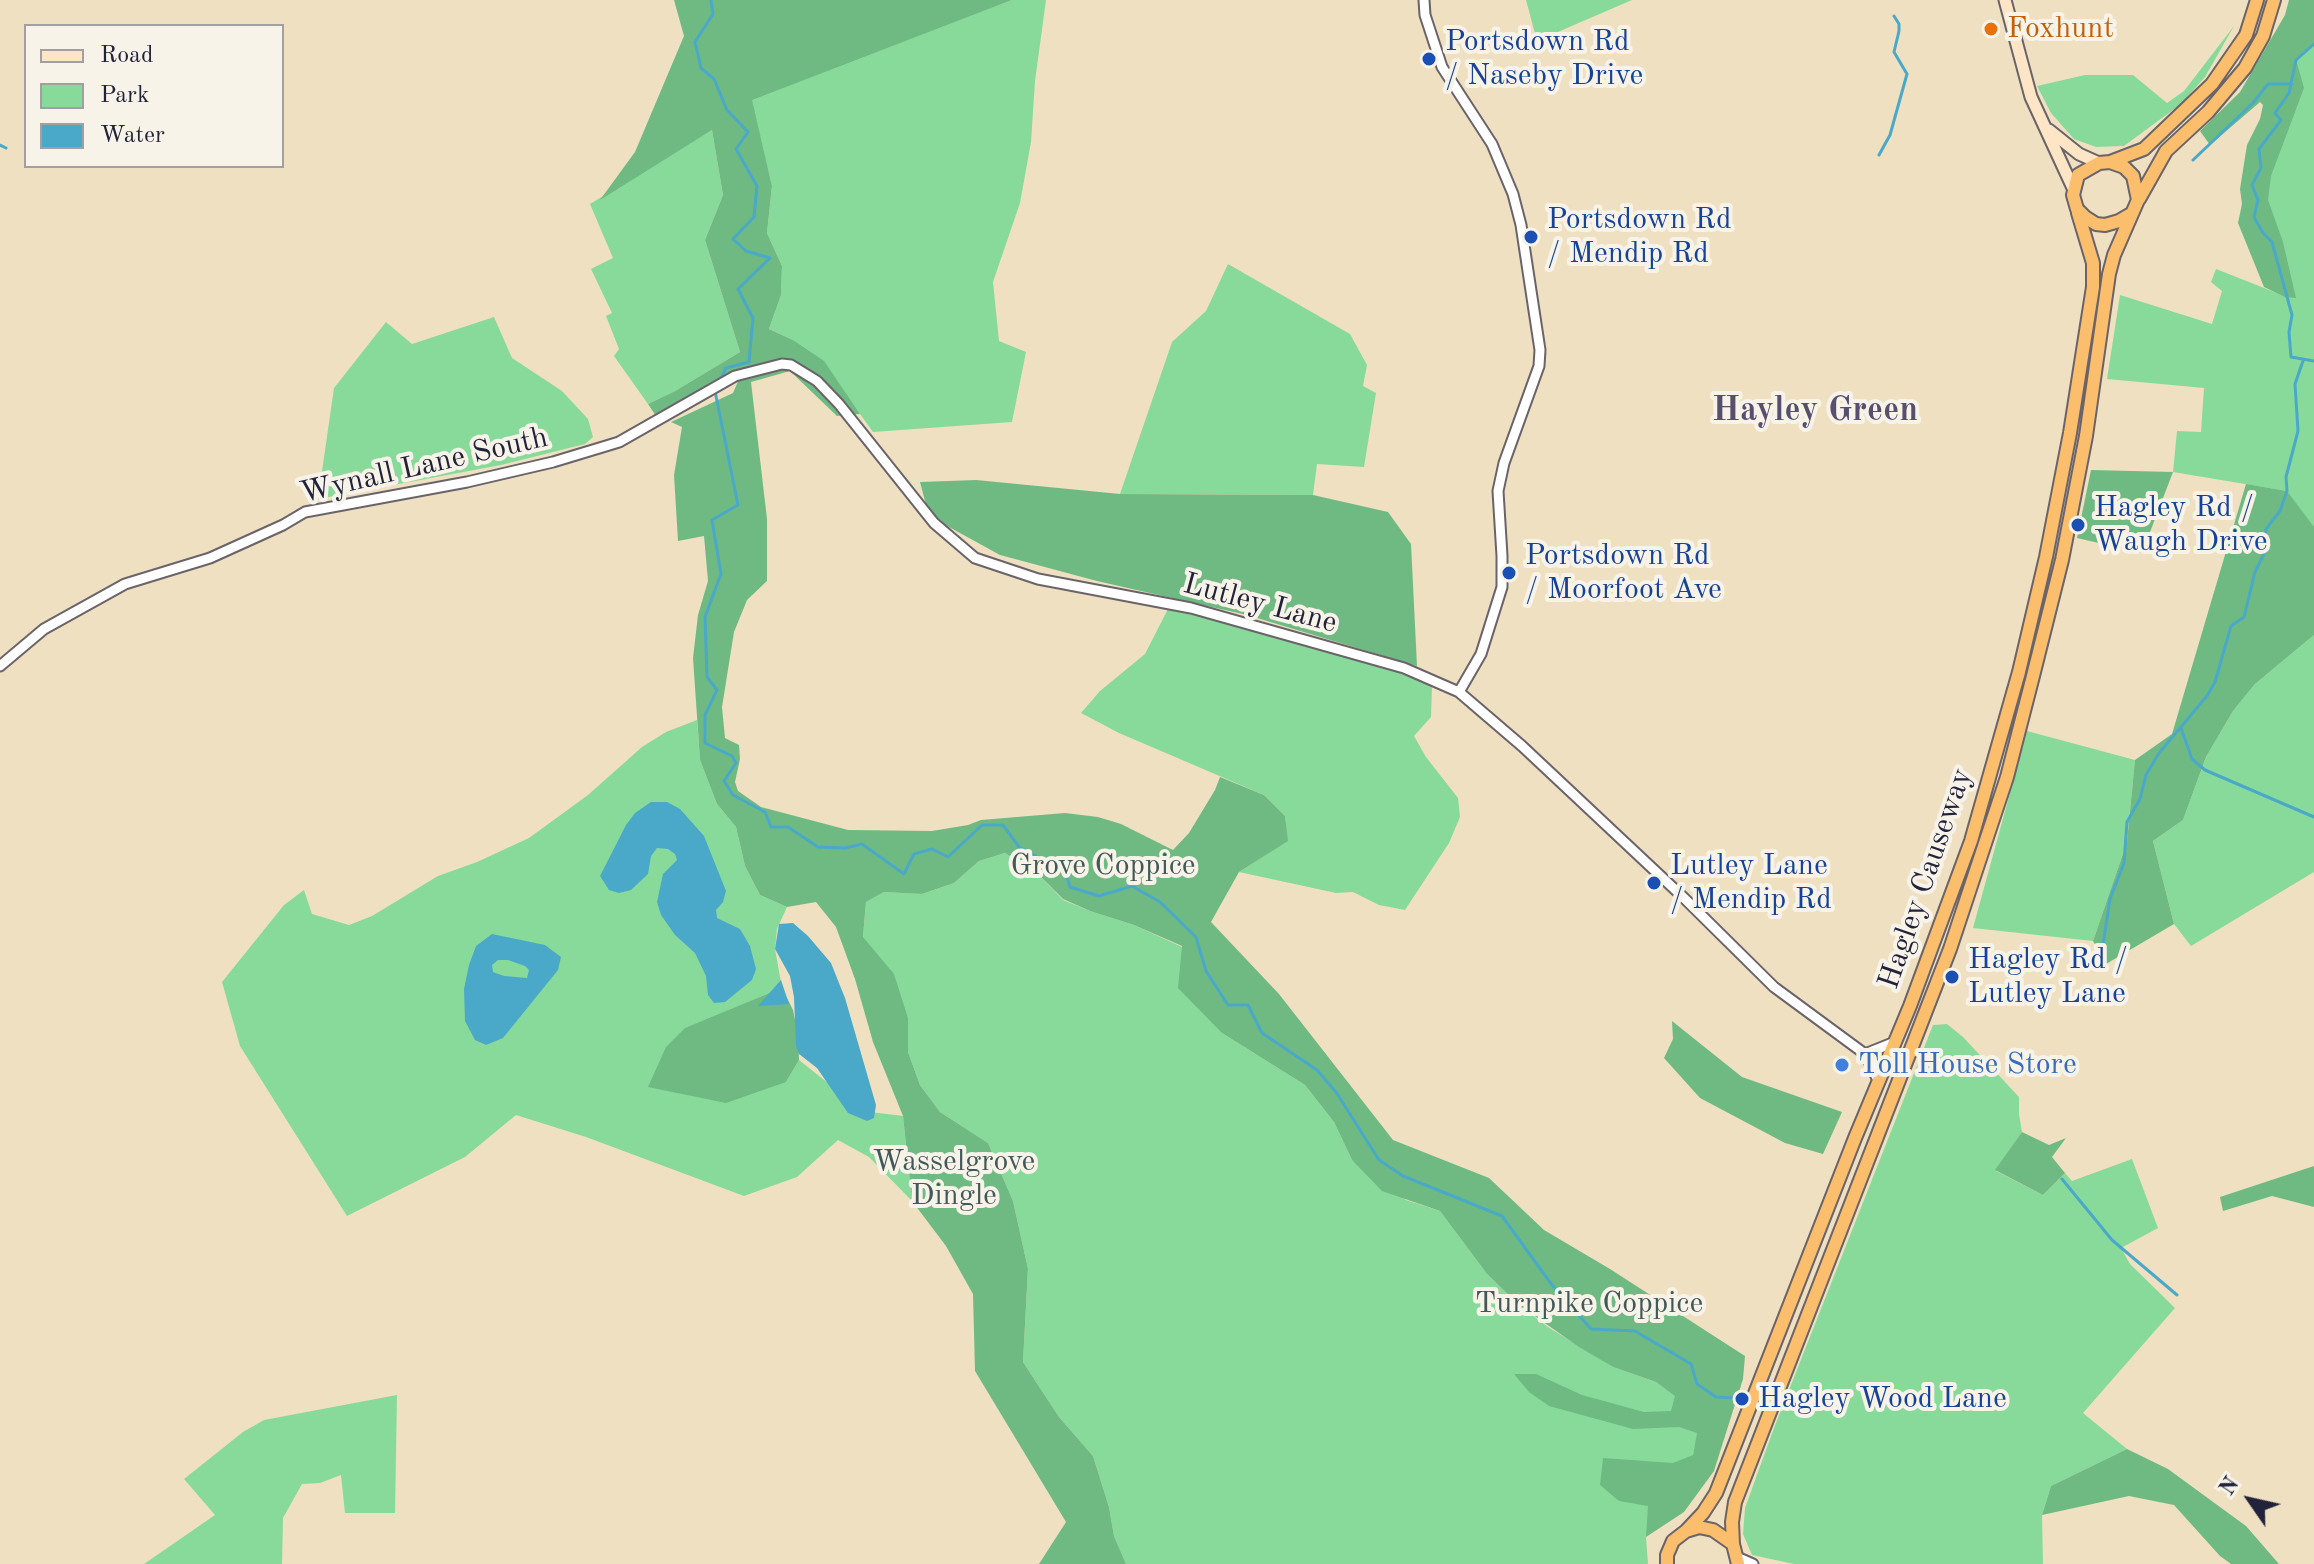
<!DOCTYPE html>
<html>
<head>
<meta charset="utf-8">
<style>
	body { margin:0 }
	#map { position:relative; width:2314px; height:1564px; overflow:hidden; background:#efe0c2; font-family:"Old Standard TT",serif }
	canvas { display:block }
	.legend { position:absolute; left:24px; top:24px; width:260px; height:144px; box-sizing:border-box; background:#f7f3e8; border:2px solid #a29fa3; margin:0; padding:10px 14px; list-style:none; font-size:24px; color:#22223b }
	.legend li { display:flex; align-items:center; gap:16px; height:40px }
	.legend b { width:40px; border:2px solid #a29fa3 }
	.north { position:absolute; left:2210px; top:1460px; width:80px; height:80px; -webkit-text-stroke:6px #f7f3e8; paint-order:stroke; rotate:304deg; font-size:22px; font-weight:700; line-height:32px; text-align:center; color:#22223b }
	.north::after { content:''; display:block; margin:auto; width:28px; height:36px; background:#22223b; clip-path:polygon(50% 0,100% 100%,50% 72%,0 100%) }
</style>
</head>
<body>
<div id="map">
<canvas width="2314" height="1564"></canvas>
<ul class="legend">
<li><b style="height:10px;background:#fde5c5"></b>Road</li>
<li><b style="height:22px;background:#88da9a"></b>Park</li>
<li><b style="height:22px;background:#4aa9c9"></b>Water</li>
</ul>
<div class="north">N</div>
</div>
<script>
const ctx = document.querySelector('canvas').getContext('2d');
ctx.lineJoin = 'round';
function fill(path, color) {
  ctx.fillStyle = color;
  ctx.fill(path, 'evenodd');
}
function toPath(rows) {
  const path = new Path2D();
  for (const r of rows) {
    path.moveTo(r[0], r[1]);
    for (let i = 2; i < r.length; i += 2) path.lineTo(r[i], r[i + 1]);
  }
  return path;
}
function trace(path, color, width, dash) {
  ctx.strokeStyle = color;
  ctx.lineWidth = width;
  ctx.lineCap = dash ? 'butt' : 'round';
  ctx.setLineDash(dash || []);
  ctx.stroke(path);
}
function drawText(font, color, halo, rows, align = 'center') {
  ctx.font = font + ' "Old Standard TT",serif';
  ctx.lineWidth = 8;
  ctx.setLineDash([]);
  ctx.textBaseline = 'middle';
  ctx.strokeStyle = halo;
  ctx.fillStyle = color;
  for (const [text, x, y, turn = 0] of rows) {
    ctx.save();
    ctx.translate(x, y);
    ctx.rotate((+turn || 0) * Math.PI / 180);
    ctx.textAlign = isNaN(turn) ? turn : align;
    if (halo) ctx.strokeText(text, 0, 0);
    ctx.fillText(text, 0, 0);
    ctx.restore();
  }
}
fill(toPath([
	[1012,0,1046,0,1035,81,1031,142,1020,203,993,282,999,341,1026,352,1012,422,873,432,847,396,793,340,769,329,781,295,782,266,767,233,772,186,751,99],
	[1526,0,1632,0,1537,41],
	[2234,26,2205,77,2181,104,2124,146,2096,147,2074,139,2051,113,2037,86,2085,75,2133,75,2167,103,2184,91],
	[2314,44,2314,530,2287,491,2173,472,2177,431,2201,432,2204,388,2107,379,2120,295,2212,324,2222,291,2211,282,2216,269,2287,297,2278,268,2254,217,2296,60],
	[712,130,723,195,705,240,740,352,675,391,648,404,614,356,619,349,606,316,612,313,591,269,613,258,590,204],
	[1228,264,1350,334,1367,365,1363,386,1376,393,1364,467,1317,464,1313,495,1120,494,1172,342,1206,311],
	[494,317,512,358,562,391,588,419,593,437,585,444,501,465,318,499,334,388,386,322,412,344],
	[1168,609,1280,635,1401,670,1432,687,1431,717,1414,736,1426,757,1458,798,1460,817,1449,843,1405,910,1379,905,1353,892,1336,893,1239,872,1287,841,1285,816,1264,795,1119,733,1081,713,1100,691,1145,654],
	[2314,635,2314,872,2191,946,2174,924,2153,841,2183,820,2206,757,2233,711,2255,684],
	[697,720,700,760,717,804,736,827,745,866,760,895,787,907,777,929,775,949,782,988,786,1082,799,1060,833,1087,854,1110,903,1116,912,1201,869,1157,838,1140,797,1177,744,1196,586,1137,516,1115,465,1157,347,1216,240,1046,222,982,284,905,304,890,312,914,349,925,372,916,438,876,477,862,529,838,588,795,642,747,666,732],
	[2027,731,2135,760,2127,842,2093,941,1973,928],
	[1005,853,1040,876,1063,900,1090,911,1134,925,1182,947,1222,1033,1305,1085,1334,1122,1352,1160,1406,1200,1440,1211,1487,1274,1519,1305,1548,1327,1613,1367,1656,1382,1676,1396,1698,1433,1693,1455,1646,1537,1648,1564,1126,1564,1114,1536,1109,1507,1093,1456,1059,1417,1023,1362,1028,1269,1013,1201,988,1143,940,1112,920,1085,908,1052,908,1018,863,938,866,902,884,892,922,894,954,883,979,861],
	[1947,1024,1963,1037,2019,1097,2019,1114,2022,1132,1996,1171,2043,1195,2065,1173,2072,1181,2132,1159,2158,1228,2121,1248,2130,1264,2175,1308,2083,1413,2127,1449,2051,1486,2042,1515,2043,1564,1794,1564,1752,1555,1743,1534,1745,1508,1774,1428,1933,1025],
	[397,1395,395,1513,345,1513,341,1475,320,1483,302,1484,283,1518,282,1564,144,1564,215,1515,184,1479,243,1432,264,1420]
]), '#88da9a');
fill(toPath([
	[674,0,1012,0,752,100,772,186,767,233,782,266,781,295,769,329,793,340,824,361,860,414,837,416,790,371,751,382,767,519,767,581,747,600,734,632,722,707,725,738,739,745,740,759,735,782,738,791,761,807,848,830,932,831,968,825,981,820,1065,813,1098,817,1121,824,1173,850,1189,833,1215,790,1220,777,1264,795,1285,816,1288,841,1239,872,1211,922,1279,994,1393,1140,1489,1178,1544,1230,1610,1269,1745,1356,1743,1379,1714,1471,1684,1512,1646,1537,1648,1506,1619,1501,1600,1485,1603,1458,1673,1463,1693,1455,1697,1433,1679,1427,1633,1429,1549,1406,1529,1392,1514,1374,1536,1374,1582,1395,1644,1412,1671,1411,1675,1396,1656,1382,1613,1367,1579,1347,1519,1305,1487,1274,1440,1211,1382,1191,1352,1160,1334,1122,1305,1085,1222,1033,1178,988,1182,946,1134,925,1090,911,1063,899,1040,876,1005,853,979,861,954,883,922,894,884,892,866,902,863,937,894,974,908,1018,908,1052,920,1085,940,1112,988,1143,1013,1201,1028,1269,1023,1362,1059,1417,1093,1456,1109,1507,1114,1536,1126,1564,1039,1564,1066,1522,975,1371,973,1294,946,1246,912,1201,903,1116,873,1042,855,979,836,927,816,902,787,907,760,895,745,866,736,827,717,804,700,760,693,658,698,615,708,581,704,536,678,541,674,475,682,427,671,422,733,393,743,370,656,416,648,404,675,391,740,352,705,240,723,195,712,130,600,200,635,152,684,36],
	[2289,0,2314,0,2314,44,2296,60,2304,88,2271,176,2268,200,2283,242,2296,298,2285,297,2264,287,2238,223,2242,204,2240,189,2247,145,2260,119,2263,105,2260,102,2210,145,2200,131,2240,92,2285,15],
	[2091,470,2173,472,2142,553,2077,538],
	[976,480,1120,494,1313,495,1388,512,1411,544,1417,666,1247,615,1097,581,1000,555,929,516,920,482],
	[2246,484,2287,491,2314,527,2314,635,2255,684,2233,711,2206,757,2183,820,2153,841,2174,924,2106,964,2093,941,2127,842,2135,760,2172,734],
	[782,988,793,1010,798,1035,799,1060,786,1082,726,1103,648,1087,666,1047,685,1028],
	[1672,1021,1742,1077,1842,1112,1823,1154,1785,1143,1700,1098,1664,1058,1673,1039],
	[2022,1132,2049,1145,2066,1138,2052,1157,2065,1173,2043,1195,1995,1170],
	[2314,1166,2314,1207,2272,1196,2223,1211,2220,1197],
	[2127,1449,2168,1469,2246,1526,2279,1564,2231,1564,2220,1556,2174,1505,2129,1496,2042,1515,2051,1486]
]), '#6eba82');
fill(toPath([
	[651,802,667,802,680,809,704,836,726,891,723,902,716,910,717,918,740,929,750,946,756,969,752,980,725,1002,714,1003,708,995,706,976,695,953,675,935,661,915,657,902,663,874,677,860,675,854,668,849,657,848,651,856,648,874,631,890,619,893,609,890,600,876,626,825,635,813],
	[793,923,808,936,831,963,845,998,876,1105,874,1118,867,1121,848,1113,817,1068,799,1054,796,1046,794,997,790,976,775,949,779,924],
	[492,934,545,945,561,957,558,970,503,1038,486,1045,475,1040,465,1021,464,989,469,965,476,946],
	[498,960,508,960,525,966,529,970,527,978,504,976,493,972,492,965],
	[781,980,789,1004,758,1006]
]), '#4aa9c9');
trace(toPath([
	[711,0,713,14,695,42,701,68,714,79,727,110,748,132,736,149,757,186,754,217,733,239,746,251,770,258,738,289,753,318,749,362,726,368,721,378],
	[2314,44,2296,60,2289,93,2275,113,2281,120,2259,149,2261,168,2252,185,2258,200,2254,217,2263,233,2272,242,2292,315,2289,332,2291,357,2314,361],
	[0,145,6,148],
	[1879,155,1890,135,1907,74,1894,52,1899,31,1899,24,1894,16],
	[2193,160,2253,103,2268,84,2292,84],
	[715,391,738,505,712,520,721,574,705,617,707,677,717,690,705,715,705,743,732,756,736,763,724,781,733,795,765,812,771,827,788,827,818,847,845,848,862,844,904,874,914,854,932,849,948,857,982,825,1003,825,1019,847,1052,865,1064,868,1070,887,1099,896,1132,886,1160,902,1196,937,1206,971,1228,1005,1248,1005,1262,1033,1317,1070,1336,1092,1379,1160,1403,1176,1502,1216,1552,1285,1591,1329,1635,1331,1691,1364,1697,1384,1716,1397,1734,1398],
	[2181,728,2192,759,2205,770,2314,817],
	[2103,945,2110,899,2124,863,2127,822,2140,799,2146,775,2159,753,2207,696,2215,682,2231,626,2244,617,2255,572,2264,554,2266,529,2280,511,2287,491,2286,477,2298,431,2295,384,2303,361],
	[2062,1179,2112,1240,2177,1295]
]), '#4aa9c9', 3);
const tertiary = toPath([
	[1424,0,1425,15,1442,67,1492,144,1513,194,1521,225,1540,350,1539,366,1504,463,1498,491,1502,556,1502,587,1481,654,1459,692],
	[0,666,44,629,125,584,210,558,283,525,305,512,467,482,553,462,606,446,619,442,735,376,782,364,791,365,817,381,839,404,934,523,975,558,1038,579,1191,608,1404,668,1459,692,1522,746,1684,898,1774,987,1865,1054,1879,1082],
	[1865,1054,1895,1042],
	[1737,1557,1753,1564]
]);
const secondary = toPath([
	[2005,0,2031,97,2073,188],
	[2049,130,2079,154,2099,163]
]);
const trunk = toPath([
	[2110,162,2144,149,2212,84,2246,35,2257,0],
	[2139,199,2166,151,2208,112,2245,68,2263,36,2274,0],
	[1686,1531,1703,1513,1716,1493,1855,1138,1910,1006,1971,841,2019,672,2046,557,2070,433,2093,287,2093,263,2078,213],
	[1733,1544,1732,1522,1735,1502,1950,949,2007,777,2033,676,2062,560,2086,436,2109,274,2114,255,2138,200,2133,176,2124,167,2110,162,2099,163,2078,175,2073,195,2077,209,2085,217,2096,224,2105,225,2119,221,2131,214],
	[1667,1564,1667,1555,1673,1541,1686,1531,1699,1527,1713,1530,1733,1544,1738,1564]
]);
trace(tertiary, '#6a646a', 13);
trace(secondary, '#6a646a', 15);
trace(trunk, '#6a646a', 16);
trace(tertiary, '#fff', 9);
trace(secondary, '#fde5c5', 11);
trace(trunk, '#fabe6d', 12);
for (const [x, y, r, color] of [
	[1991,29,8,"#e8710a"],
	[1429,59,8,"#1a4fb4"],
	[1531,237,8,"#1a4fb4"],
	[2078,525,8,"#1a4fb4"],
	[1509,573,8,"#1a4fb4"],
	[1654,883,8,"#1a4fb4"],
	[1952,977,8,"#1a4fb4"],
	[1842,1065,8,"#3f7fe0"],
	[1742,1399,8,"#1a4fb4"]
]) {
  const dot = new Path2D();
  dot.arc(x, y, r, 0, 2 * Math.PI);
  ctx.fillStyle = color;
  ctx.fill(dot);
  trace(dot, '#f7f3e8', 3);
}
drawText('30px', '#c56008', '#f7f3e8', [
	["Foxhunt",2007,29]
], 'left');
drawText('30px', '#164399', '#f7f3e8', [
	["Portsdown Rd",1445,42],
	["/ Naseby Drive",1445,76],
	["Portsdown Rd",1547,220],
	["/ Mendip Rd",1547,254],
	["Hagley Rd /",2094,508],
	["Waugh Drive",2094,542],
	["Portsdown Rd",1525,556],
	["/ Moorfoot Ave",1525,590],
	["Lutley Lane",1670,866],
	["/ Mendip Rd",1670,900],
	["Hagley Rd /",1968,960],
	["Lutley Lane",1968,994],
	["Hagley Wood Lane",1758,1399]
], 'left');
drawText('30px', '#22223b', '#f7f3e8', [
	["Wynall Lane South",424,466,-13],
	["Lutley Lane",1260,604,15],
	["Hagley Causeway",1926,879,-71]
]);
drawText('30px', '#415958', '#f7f3e8', [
	["Grove Coppice",1103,866],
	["Wasselgrove",954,1162],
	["Dingle",954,1196],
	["Turnpike Coppice",1589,1304]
]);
drawText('30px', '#366cbe', '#f7f3e8', [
	["Toll House Store",1858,1065]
], 'left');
drawText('bold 34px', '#574f6d', '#f7f3e8', [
	["Hayley Green",1815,411]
]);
</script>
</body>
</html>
